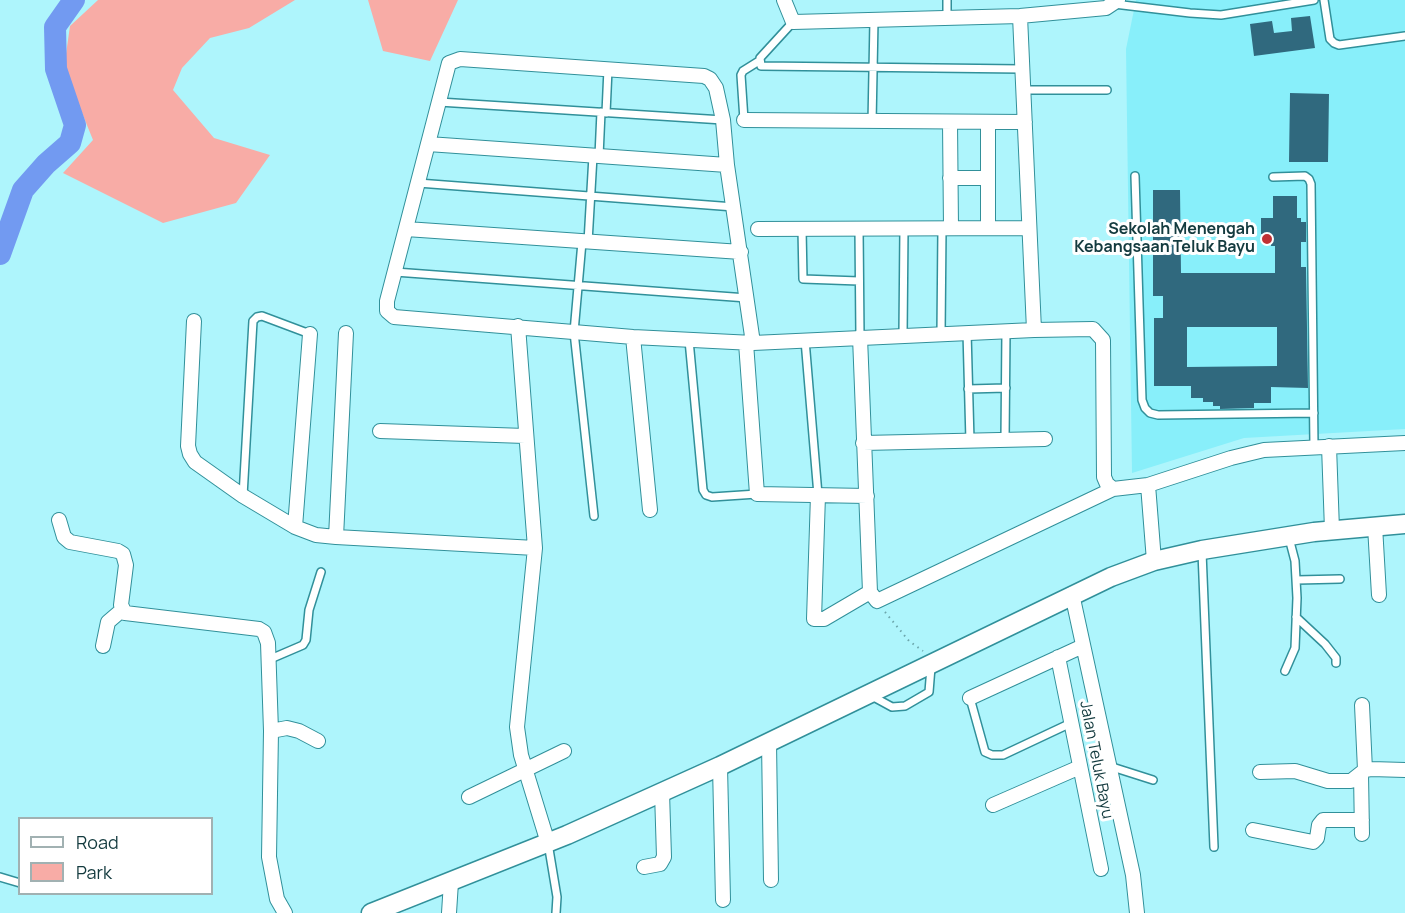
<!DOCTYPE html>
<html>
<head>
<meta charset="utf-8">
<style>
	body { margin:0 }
	#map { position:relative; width:1405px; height:913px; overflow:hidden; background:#aef5fc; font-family:Manrope,sans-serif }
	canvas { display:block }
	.legend { position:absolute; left:18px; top:817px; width:195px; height:78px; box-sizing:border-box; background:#fff; border:2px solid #a1b1b2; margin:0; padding:8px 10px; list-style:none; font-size:18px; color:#143b3f }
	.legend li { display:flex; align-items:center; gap:12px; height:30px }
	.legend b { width:30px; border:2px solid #a1b1b2 }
</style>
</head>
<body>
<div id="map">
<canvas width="1405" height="913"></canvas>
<ul class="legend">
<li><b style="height:8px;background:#fff"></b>Road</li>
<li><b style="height:16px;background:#f8aca6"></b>Park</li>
</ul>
</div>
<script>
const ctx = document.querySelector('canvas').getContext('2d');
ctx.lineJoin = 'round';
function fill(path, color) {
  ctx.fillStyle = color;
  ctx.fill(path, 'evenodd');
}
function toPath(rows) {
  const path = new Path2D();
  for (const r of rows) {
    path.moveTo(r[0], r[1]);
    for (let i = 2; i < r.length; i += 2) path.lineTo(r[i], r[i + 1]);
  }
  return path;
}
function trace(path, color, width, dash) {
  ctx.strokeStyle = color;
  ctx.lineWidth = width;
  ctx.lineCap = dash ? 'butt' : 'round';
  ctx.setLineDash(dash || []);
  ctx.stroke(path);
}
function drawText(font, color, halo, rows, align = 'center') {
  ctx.font = font + ' Manrope,sans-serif';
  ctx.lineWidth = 6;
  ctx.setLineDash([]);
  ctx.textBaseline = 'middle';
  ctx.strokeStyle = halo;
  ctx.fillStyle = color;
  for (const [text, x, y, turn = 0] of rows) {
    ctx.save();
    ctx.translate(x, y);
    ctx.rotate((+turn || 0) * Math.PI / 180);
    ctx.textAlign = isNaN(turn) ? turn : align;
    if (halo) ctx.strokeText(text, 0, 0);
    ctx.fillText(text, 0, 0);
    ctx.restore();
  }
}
fill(toPath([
	[1136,0,1405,0,1405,429,1244,438,1132,473,1126,49]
]), '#88effa');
fill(toPath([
	[98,0,295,0,249,28,210,38,182,68,173,90,214,138,270,155,236,203,163,223,63,173,93,140,64,68,70,26],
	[368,0,458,0,430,61,383,51]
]), '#f8aca6');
trace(toPath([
	[0,254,23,190,46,164,70,143,75,125,56,69,55,27,74,0]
]), '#729af1', 22);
fill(toPath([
	[1310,16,1315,48,1254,56,1250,24,1272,21,1274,33,1292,31,1291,18],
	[1290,93,1329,94,1328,162,1289,162],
	[1153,190,1180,190,1181,273,1275,273,1275,246,1271,246,1271,234,1261,234,1261,218,1273,218,1273,196,1297,196,1297,218,1301,218,1301,222,1306,222,1306,242,1301,242,1301,267,1306,267,1308,388,1271,387,1271,403,1254,403,1254,408,1220,409,1220,406,1213,406,1213,402,1203,402,1203,398,1191,398,1191,386,1154,386,1154,318,1163,318,1163,296,1153,296],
	[1187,327,1277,327,1277,366,1187,367]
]), '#30697e');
const service = toPath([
	[1324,0,1330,39,1334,43,1339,45,1405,36],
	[1114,4,1190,13,1221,15,1314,0],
	[947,17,947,0],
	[793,22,760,58,761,66,1021,69],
	[1023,90,1107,90],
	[439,102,723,120],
	[606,113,608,69],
	[744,120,741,75,743,71,759,61],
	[872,123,874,20],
	[599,156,601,112],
	[1135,176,1142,400,1145,408,1150,413,1158,415,1314,413],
	[1273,177,1305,176,1309,179,1311,184,1314,447],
	[418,183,734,207],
	[802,229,803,279,859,281],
	[859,229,860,337],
	[582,242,574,332,594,516],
	[588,242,593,156],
	[395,272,747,298],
	[967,332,970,441],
	[941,334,942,228],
	[903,335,904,228],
	[689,340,703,490,706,495,712,497,757,494],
	[805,340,818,495],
	[968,389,1006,388],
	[1005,440,1006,331],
	[243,496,253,321,257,317,262,316,310,334],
	[1202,552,1214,847],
	[1297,580,1340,579],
	[1296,617,1325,644,1336,658,1336,663],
	[268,660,303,645,306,640,309,610,321,572],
	[1285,671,1295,648,1297,598,1295,561,1289,538],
	[870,695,892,707,905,706,929,692,931,667],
	[970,698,985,752,992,755,1003,755,1071,723],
	[1109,766,1153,780],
	[548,843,557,897,556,913],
	[0,877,20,883]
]);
const minor = toPath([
	[784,0,793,22,1020,16,1106,8,1118,0],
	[1020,16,1034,330],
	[744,120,1025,122],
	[950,122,951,228],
	[988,122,988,228],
	[428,144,727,165],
	[950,178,988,178],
	[406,229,741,252],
	[758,229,1029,228],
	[194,321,188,446,190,454,195,462,243,496,295,527,316,535,336,537,535,548],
	[518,326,535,548,517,727,521,755,548,843],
	[633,337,650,510],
	[860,337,870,592,877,601,1113,489],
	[746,343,757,494,867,496],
	[753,343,727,165,723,120,716,88,710,79,704,76,460,59,449,63,387,301,387,311,394,317,633,337,753,343,1034,330,1093,329,1103,340,1104,477,1107,484,1113,489,1148,485,1231,458,1264,450,1405,443],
	[380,431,525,436],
	[863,443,1045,439],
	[1329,446,1332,530],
	[1148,485,1154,561],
	[818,495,814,619,824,619,870,592],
	[59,520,64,537,70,542,118,551,123,554,126,565,121,605,125,613,259,629,264,632,268,643,271,731,269,857,277,899,285,913],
	[1375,526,1379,595],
	[295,527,310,334],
	[336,537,346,333],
	[1072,594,1133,875,1137,913],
	[103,646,108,622,122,610],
	[1058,657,1101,869],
	[970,698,1083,646],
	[1362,705,1365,770],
	[271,731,287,728,299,731,318,741],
	[769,742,771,880],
	[720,766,723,900],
	[1260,772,1295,771,1328,781,1351,781,1365,770,1371,769,1405,770],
	[1361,774,1362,834],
	[469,797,564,751],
	[993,805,1080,767],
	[1253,830,1313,842,1317,838,1319,825,1323,820,1362,820],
	[644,867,660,864,664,857,662,792],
	[449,913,451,882]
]);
const secondary = toPath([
	[371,913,567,835,720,766,1111,577,1154,561,1202,550,1314,532,1405,524]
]);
trace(service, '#31909a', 10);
trace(minor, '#31909a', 16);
trace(secondary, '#31909a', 21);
trace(toPath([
	[885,612,909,641,923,651]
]), '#6ca6ac', 2, [1.5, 4.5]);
trace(service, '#fff', 7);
trace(minor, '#fff', 14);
trace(secondary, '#fff', 18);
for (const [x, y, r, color] of [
	[1267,239,6,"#bf3034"]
]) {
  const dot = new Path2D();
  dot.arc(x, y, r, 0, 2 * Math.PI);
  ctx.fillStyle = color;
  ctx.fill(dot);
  trace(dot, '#fff', 2);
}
drawText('bold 16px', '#143b3f', '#fff', [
	["Sekolah Menengah",1255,230],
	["Kebangsaan Teluk Bayu",1255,248]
], 'right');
drawText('16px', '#143b3f', '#fff', [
	["Jalan Teluk Bayu",1096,760,79]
]);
</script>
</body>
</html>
